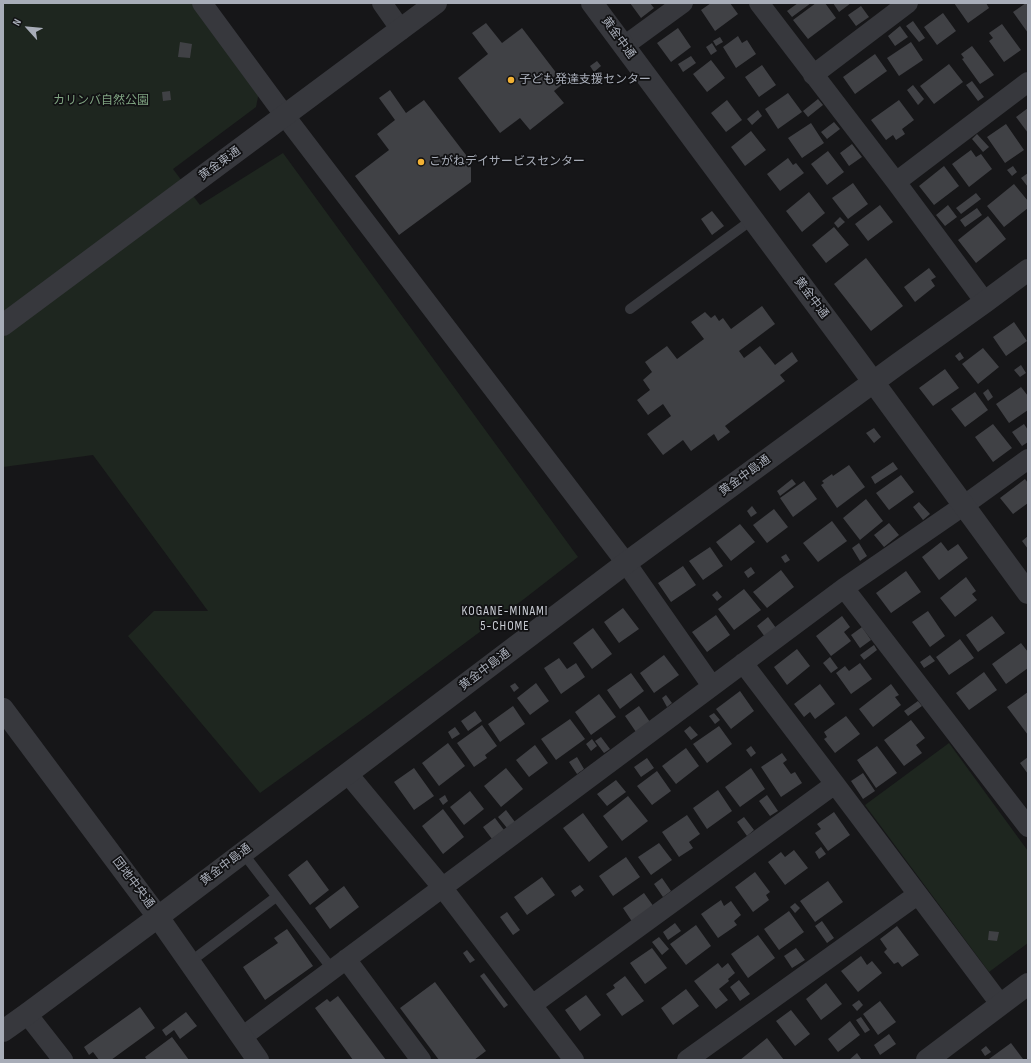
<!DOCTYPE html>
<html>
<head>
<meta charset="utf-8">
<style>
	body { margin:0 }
	#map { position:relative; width:1031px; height:1063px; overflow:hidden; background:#161618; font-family:"Sofia Sans Condensed",sans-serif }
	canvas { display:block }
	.frame { position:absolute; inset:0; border:4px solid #a8adb8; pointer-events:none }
	.north { position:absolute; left:8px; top:8px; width:40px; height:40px; -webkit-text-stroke:3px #111113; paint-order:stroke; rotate:297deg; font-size:11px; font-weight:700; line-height:16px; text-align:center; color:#a8adb8 }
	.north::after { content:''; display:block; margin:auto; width:14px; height:18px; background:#a8adb8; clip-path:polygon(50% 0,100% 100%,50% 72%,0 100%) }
</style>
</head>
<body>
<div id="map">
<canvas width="1031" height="1063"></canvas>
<div class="frame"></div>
<div class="north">N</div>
</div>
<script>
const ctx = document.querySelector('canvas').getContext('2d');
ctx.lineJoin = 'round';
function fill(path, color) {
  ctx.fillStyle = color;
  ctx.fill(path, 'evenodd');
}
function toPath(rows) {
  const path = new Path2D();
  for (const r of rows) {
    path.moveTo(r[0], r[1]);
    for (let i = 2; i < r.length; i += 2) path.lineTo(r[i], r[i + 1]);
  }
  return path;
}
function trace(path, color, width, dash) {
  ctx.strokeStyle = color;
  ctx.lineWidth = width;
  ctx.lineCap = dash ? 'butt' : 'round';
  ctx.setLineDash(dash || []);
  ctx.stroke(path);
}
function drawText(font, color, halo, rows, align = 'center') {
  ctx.font = font + ' "Sofia Sans Condensed","Noto Sans JP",sans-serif';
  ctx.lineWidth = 3.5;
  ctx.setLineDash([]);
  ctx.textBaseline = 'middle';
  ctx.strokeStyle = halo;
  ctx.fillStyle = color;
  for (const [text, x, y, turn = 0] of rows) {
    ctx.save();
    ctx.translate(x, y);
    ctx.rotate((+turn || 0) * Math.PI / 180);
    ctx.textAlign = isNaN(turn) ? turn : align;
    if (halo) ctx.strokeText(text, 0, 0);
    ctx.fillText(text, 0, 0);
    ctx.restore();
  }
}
fill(toPath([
	[3,3,193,3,259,92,256,107,173,169,200,205,283,153,578,557,524,599,371,713,260,793,128,636,154,611,208,611,93,455,3,467],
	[949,743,1028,851,1028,943,989,972,865,805]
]), '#1e261f');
fill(toPath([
	[630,3,650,3,654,8,641,18],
	[711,3,730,3,738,14,715,31,701,10],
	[798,3,811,3,792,17,787,11],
	[816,3,825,3,836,18,808,39,793,20],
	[833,3,851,3,839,12],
	[954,3,986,3,989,8,968,23],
	[1026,3,1028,3,1028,33,1013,12],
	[861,6,869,17,856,26,848,15],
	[943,13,956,31,937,45,924,27],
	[913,21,925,38,919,42,906,26],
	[486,23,502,43,522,28,564,83,554,91,564,103,530,130,520,118,500,133,458,78,488,54,472,33],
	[1002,24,1021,50,1004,62,989,41,993,38,989,33],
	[900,26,908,37,895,46,888,36],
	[678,28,691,47,671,62,657,43],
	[738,36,742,43,747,40,756,54,736,68,723,47],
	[720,37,723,42,716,46,713,41],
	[180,42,192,44,190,58,178,57],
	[911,42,923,60,899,76,887,58],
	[712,43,717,51,711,55,706,47],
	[972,46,994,75,980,84,962,59,964,58,961,54],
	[875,54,887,71,855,94,843,77],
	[691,56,696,63,683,72,678,64],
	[711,60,725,78,707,92,693,74],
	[597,61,601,66,594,72,590,66],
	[949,64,963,82,934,104,920,86],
	[762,65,776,85,759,97,745,77],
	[972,81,984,97,978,101,966,85],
	[913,85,924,99,918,105,907,90],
	[390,90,406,113,424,100,466,155,471,168,471,182,399,235,355,176,389,150,377,134,395,120,379,98],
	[170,91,171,100,163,101,162,92],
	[788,93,802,112,778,129,765,109],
	[818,99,823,105,808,117,803,111],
	[727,100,742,120,726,132,711,113],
	[899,100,914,120,902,129,905,134,896,140,893,135,886,140,871,120],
	[1028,108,1028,133,1016,117],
	[758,110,762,116,752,125,747,119],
	[834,122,840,129,827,139,821,132],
	[811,123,824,143,802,158,788,138],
	[1006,124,1024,150,1005,163,987,137],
	[751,131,766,150,745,166,731,147],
	[977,134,989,147,983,152,972,139],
	[852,144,862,157,849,166,840,153],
	[971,150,976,157,981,154,992,169,969,187,952,164],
	[828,151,844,172,827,185,811,164],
	[788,158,793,165,796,163,804,173,780,191,767,174],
	[944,166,959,186,934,205,919,186],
	[1013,166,1017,172,1012,176,1007,170],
	[1028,173,1028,187,1021,178],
	[853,183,868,204,848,219,832,198],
	[1014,184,1028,201,1028,208,1004,227,987,206],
	[809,192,825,213,802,232,786,211],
	[976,193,981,199,961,214,956,208],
	[880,205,893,222,868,241,855,224],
	[948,205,957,217,945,226,936,215],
	[977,208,982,215,965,227,960,220],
	[712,211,724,226,712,235,701,219],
	[988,216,1006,239,976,263,958,240],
	[840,217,845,222,838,228,834,223],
	[834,227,849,245,826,263,812,245],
	[866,258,903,306,871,331,834,284],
	[929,268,936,277,931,280,935,286,915,302,904,287],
	[762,306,775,324,739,351,744,358,760,346,775,365,792,352,798,361,780,375,785,381,725,426,730,432,718,441,714,434,691,451,683,440,663,455,647,434,671,416,663,404,648,415,637,400,650,390,643,380,652,372,645,362,667,346,677,359,704,339,691,322,705,312,711,318,715,315,719,321,723,318,731,329],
	[1014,322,1027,341,1006,356,993,337],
	[983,348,999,367,978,384,962,364],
	[960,352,964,358,959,361,955,356],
	[1021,365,1026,373,1020,377,1014,370],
	[945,369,959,388,933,406,919,388],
	[1021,387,1028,396,1028,410,1009,423,996,404],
	[988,389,993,397,988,401,983,393],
	[975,392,988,410,965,427,951,409],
	[993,424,1012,448,993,462,975,437],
	[1024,424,1028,430,1028,442,1022,446,1012,432],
	[874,428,881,437,874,443,866,433],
	[893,462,898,469,875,484,871,477],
	[849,465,865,487,837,508,821,485,824,483,822,481,832,474,833,476],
	[901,475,914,492,889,510,876,493],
	[792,479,796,484,780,496,777,491],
	[1025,479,1028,483,1028,503,1013,514,1000,498],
	[804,481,817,499,793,517,780,498],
	[866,499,883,521,860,540,843,518],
	[919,502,930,514,923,520,913,507],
	[752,506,757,513,751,517,747,511],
	[774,509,788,527,767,543,753,525],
	[832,521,847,541,818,562,803,543],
	[889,523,899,535,884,547,874,535],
	[740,524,755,542,731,561,716,542],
	[1028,536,1028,549,1022,541],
	[941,542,948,551,958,544,968,558,939,580,922,557],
	[859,543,867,556,860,561,852,548],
	[710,547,723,566,703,580,689,561],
	[786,554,790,560,785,563,781,557],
	[683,566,696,585,671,602,658,583],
	[751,567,755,573,748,578,744,572],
	[781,570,794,587,767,608,753,592],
	[906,571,921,592,891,613,876,593],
	[966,577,976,591,972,594,977,600,955,617,940,598],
	[744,589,761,610,734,630,718,609],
	[717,591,722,597,717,601,712,595],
	[623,608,639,629,619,643,604,622],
	[928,611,945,636,930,647,912,622],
	[716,615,730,635,707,652,692,632],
	[842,616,850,627,844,632,851,641,831,656,816,636],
	[992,616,1005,633,978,652,966,635],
	[768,617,776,628,765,637,757,626],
	[862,627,871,640,860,648,851,635],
	[593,628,612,654,592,669,573,643],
	[960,639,974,658,949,675,936,657],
	[1021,643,1028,652,1028,668,1006,684,992,664],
	[874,645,877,650,864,660,860,655],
	[797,649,810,666,787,685,774,667],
	[664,655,679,675,654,693,640,673],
	[930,655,935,661,924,668,920,662],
	[830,657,838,668,831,673,823,663],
	[559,658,567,669,576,663,585,677,561,694,544,668],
	[860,663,872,679,851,694,836,673,845,666,849,671],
	[984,672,997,690,969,710,956,693],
	[631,673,644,691,620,709,607,690],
	[515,683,519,688,514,692,510,686],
	[536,683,549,701,530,715,517,698],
	[820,684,835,704,815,719,810,712,804,717,794,704],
	[891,684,899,695,895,697,901,705,873,727,859,709],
	[740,691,754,711,731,729,716,709],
	[1028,692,1028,735,1007,707],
	[599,694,616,717,591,735,575,712],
	[666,695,672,703,667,707,662,698],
	[918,701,922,706,908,716,904,711],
	[513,706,525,724,500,742,488,724],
	[639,706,650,722,636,732,625,716],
	[475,711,482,721,468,731,461,721],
	[714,713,720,720,715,724,709,716],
	[846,716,860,734,835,753,824,739,827,737,824,732],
	[570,719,585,739,556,760,541,739],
	[911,720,925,738,916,745,922,753,904,766,884,740],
	[482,725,497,746,485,755,487,758,474,767,457,743],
	[690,726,698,735,691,740,684,731],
	[719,726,732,744,707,763,693,744],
	[455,727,460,734,452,739,448,732],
	[601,737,610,749,604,753,595,741],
	[592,739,597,746,591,751,586,744],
	[448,743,465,766,439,786,422,763],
	[535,745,548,763,529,777,516,760],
	[751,746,756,753,751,757,746,750],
	[877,746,897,773,876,788,857,760],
	[686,748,699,766,676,784,662,766],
	[782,753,787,760,783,763,791,774,795,772,802,783,781,797,761,767],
	[577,757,584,769,577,774,569,762],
	[1028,757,1028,774,1020,763],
	[647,758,654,768,641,777,634,767],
	[414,768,434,796,414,810,394,782],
	[506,768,523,789,501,807,484,786],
	[751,768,765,789,740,807,725,787],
	[657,771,671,791,652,805,637,786],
	[863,773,875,791,863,799,851,781],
	[616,780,626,792,607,806,597,794],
	[718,790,732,811,707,829,693,808],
	[470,791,484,809,464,825,450,807],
	[445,795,448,801,443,805,439,799],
	[767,795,778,811,770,816,759,801],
	[628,796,648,821,622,841,603,816],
	[443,809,464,837,443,854,422,826],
	[506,810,515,822,507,828,498,817],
	[834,812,850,835,828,851,815,833,821,829,817,824],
	[583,813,608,847,589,862,563,828],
	[687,815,700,834,689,842,693,848,679,857,662,832],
	[744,817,754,830,747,836,737,822],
	[495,818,504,830,492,839,483,827],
	[659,843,672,860,651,875,638,857],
	[821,847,826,854,819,859,815,852],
	[794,850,808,868,785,885,768,862,781,852,785,857],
	[626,857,640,877,613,896,599,876],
	[307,860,329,890,310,905,288,875],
	[755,872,770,892,766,895,769,900,753,912,735,887],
	[542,877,555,895,527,915,514,897],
	[662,878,671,891,663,897,654,884],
	[828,881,843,902,815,922,800,901],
	[580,885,584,890,575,897,571,891],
	[344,886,359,907,330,929,315,908],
	[644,893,654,907,633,923,623,908],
	[721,900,724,906,731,901,741,915,734,921,737,925,718,938,701,914],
	[795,903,800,908,795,913,790,907],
	[789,911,804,932,779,950,764,929],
	[507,912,520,930,513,935,500,917],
	[822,921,834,938,827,943,815,926],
	[675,923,681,931,668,940,663,932],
	[696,925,711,946,686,965,670,944],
	[897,926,919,955,902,967,898,962,894,964,884,952,887,949,880,939],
	[287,929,313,966,265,1000,243,967,278,943,274,938],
	[989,931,999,932,997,941,988,940],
	[758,935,775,958,748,978,731,954],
	[659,937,669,949,662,955,652,942],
	[652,948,667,968,645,984,630,963],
	[796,948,805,960,792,968,784,956],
	[467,950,475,960,470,963,463,953],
	[861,956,867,965,872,961,882,973,858,992,841,971],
	[718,963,722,968,728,963,735,973,728,979,729,981,719,989,728,1000,716,1009,694,981],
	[484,973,508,1005,504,1008,480,976],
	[625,976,644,1001,622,1016,606,994,615,988,613,985],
	[739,980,750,994,740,1001,730,987],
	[435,982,486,1051,474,1060,439,1060,400,1008],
	[826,983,842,1004,821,1020,806,999],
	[686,989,699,1006,673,1025,661,1008],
	[586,995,601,1015,580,1031,565,1010],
	[338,996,386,1060,353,1060,315,1008,327,999,330,1002],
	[859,1000,863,1005,857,1011,852,1005],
	[880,1001,896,1022,878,1035,863,1014],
	[140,1007,155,1028,111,1060,99,1060,93,1052,89,1055,84,1047],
	[791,1010,810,1034,795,1046,776,1021],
	[186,1012,197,1026,180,1039,174,1030,166,1036,162,1030],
	[861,1017,870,1030,865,1033,856,1020],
	[850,1021,860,1035,838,1052,828,1039],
	[889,1034,896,1044,880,1055,874,1045],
	[172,1037,189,1060,147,1060,145,1057],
	[767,1038,784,1060,740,1060],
	[1011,1043,1023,1059,1021,1060,990,1060,989,1059],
	[986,1046,991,1052,985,1056,981,1050],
	[857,1053,862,1060,849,1060]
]), '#404145');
trace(toPath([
	[630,309,753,219],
	[243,853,332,969],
	[190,962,276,897]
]), '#37383d', 10);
trace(toPath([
	[202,3,285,116,626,563,712,686],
	[382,3,401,30],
	[759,3,896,182,985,302],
	[624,46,683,3],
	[813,75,908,3],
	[896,182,1028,82],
	[844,588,1028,827],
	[743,663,835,784,1001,1005],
	[348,774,442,887,574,1060],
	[346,959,421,1060],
	[532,1005,835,784],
	[27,1014,63,1060],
	[242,1037,844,588,963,506,1028,459],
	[687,1060,917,895]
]), '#37383d', 20);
trace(toPath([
	[592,3,855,357,1028,593],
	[3,325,436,3],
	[3,709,158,917,258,1060],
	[3,1031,27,1014,158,917,626,563,898,364,985,302,1028,270],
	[927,1060,1028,984]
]), '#37383d', 22);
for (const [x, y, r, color] of [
	[511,80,4,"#f2b134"],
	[421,162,4,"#f2b134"]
]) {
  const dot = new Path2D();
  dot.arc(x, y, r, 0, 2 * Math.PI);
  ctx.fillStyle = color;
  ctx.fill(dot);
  trace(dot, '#111113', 1.5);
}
drawText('12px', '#a8adb8', '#111113', [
	["黄金中通",618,38,54],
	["黄金東通",220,164,-36],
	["黄金中通",811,298,53],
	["黄金中島通",745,476,-36],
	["黄金中島通",485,670,-37],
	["黄金中島通",226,865,-37],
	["団地中央通",133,883,53]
]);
drawText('12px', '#a8adb8', '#111113', [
	["子ども発達支援センター",519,80],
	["こがねデイサービスセンター",429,162]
], 'left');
drawText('12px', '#7fa381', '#111113', [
	["カリンバ自然公園",101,101]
]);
ctx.letterSpacing = '1px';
drawText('13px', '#c9ccd4', '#111113', [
	["KOGANE-MINAMI",505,612],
	["5-CHOME",505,627]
]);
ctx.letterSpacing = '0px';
</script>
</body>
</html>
